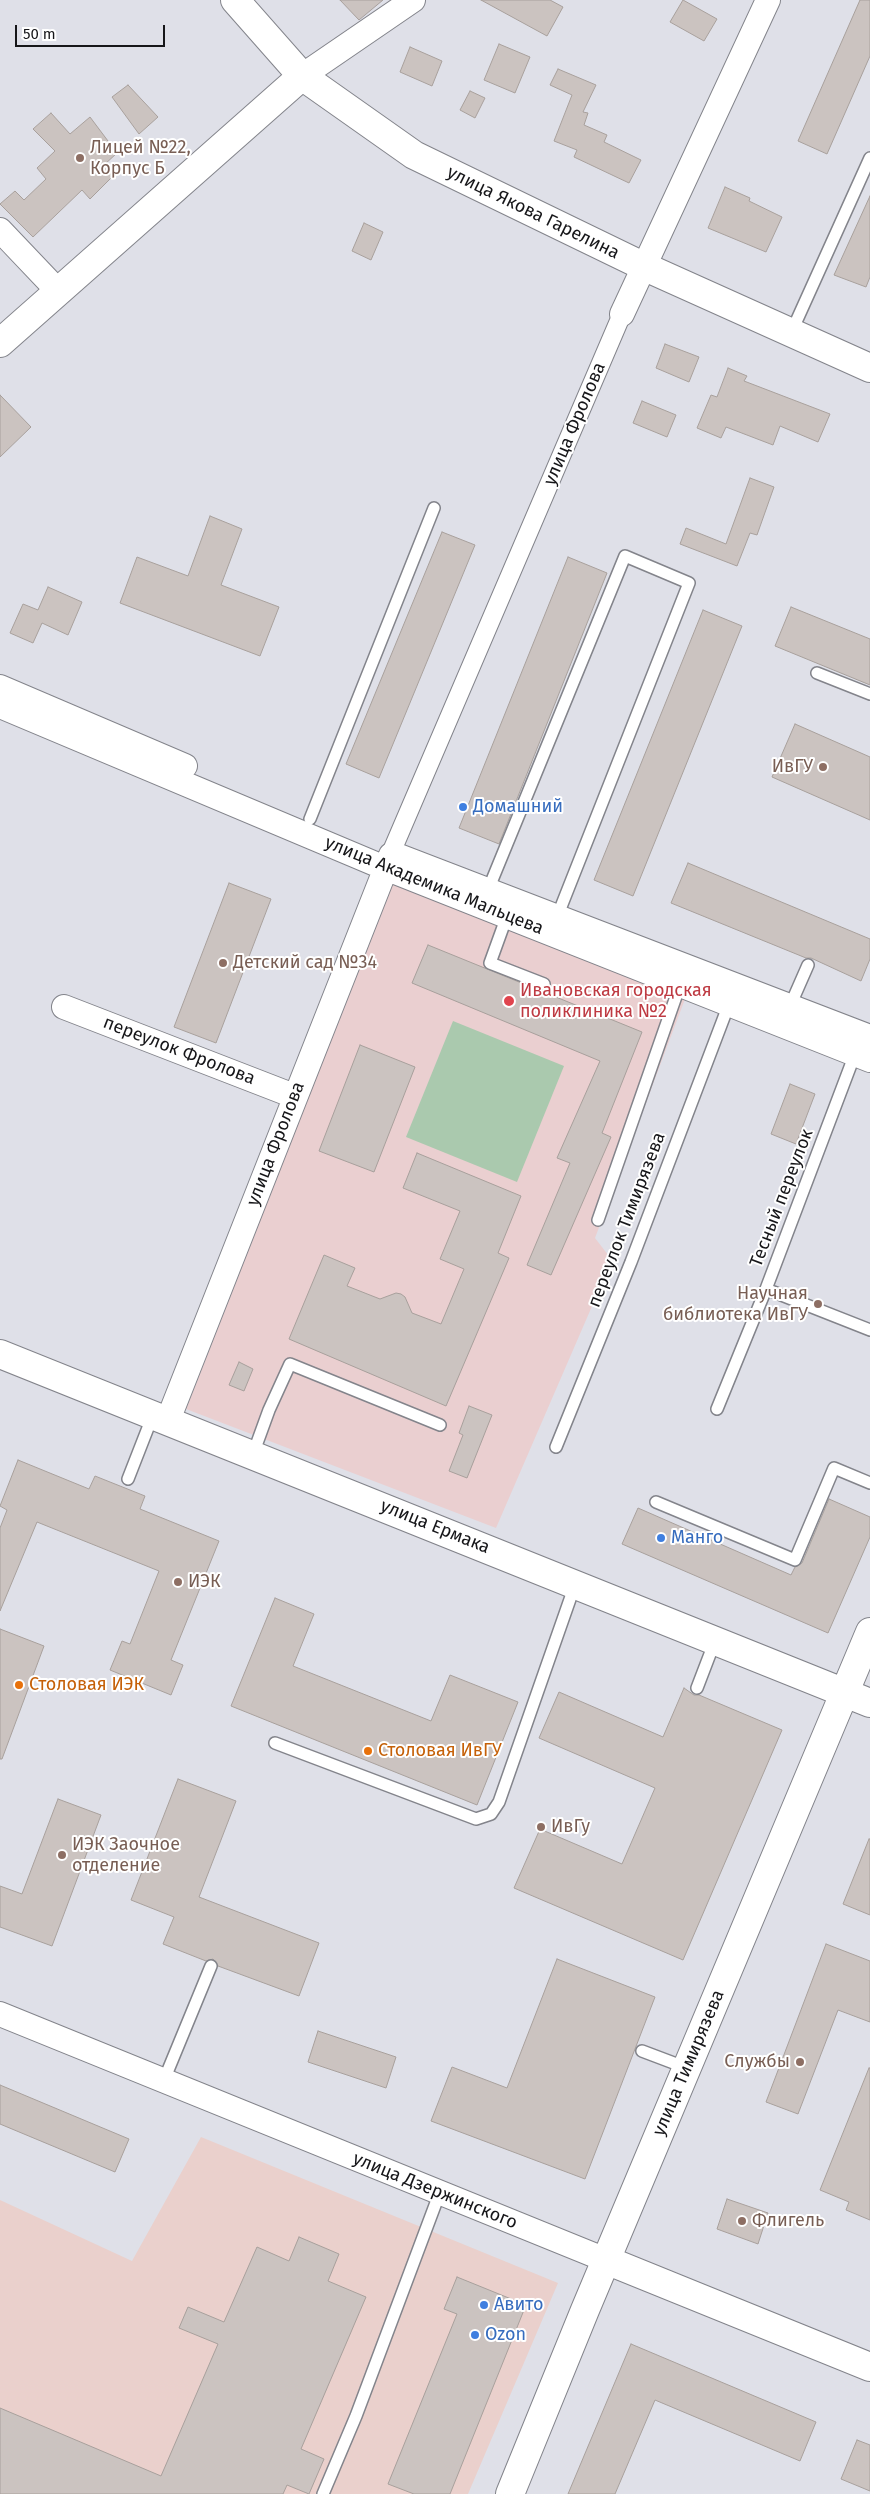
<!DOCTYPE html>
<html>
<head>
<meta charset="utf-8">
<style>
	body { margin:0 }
	#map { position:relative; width:870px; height:2494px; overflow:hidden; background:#dfe0e8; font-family:"Fira Sans",sans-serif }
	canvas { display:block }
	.scale { position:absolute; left:15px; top:25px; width:150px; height:22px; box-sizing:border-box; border:2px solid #161619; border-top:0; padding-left:6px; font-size:15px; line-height:18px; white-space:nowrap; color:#161619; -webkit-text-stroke:4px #fff; paint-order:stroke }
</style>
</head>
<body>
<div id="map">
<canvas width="870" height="2494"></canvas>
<div class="scale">50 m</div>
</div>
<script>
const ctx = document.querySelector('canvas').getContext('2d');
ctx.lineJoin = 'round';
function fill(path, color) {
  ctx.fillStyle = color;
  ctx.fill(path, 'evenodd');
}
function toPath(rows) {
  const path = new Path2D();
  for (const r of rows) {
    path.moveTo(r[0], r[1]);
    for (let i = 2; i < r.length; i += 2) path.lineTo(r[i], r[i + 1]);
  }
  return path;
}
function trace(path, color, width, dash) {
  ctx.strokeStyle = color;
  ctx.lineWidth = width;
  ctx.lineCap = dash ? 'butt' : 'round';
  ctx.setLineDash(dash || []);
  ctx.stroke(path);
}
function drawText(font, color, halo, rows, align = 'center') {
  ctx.font = font + ' "Fira Sans",sans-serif';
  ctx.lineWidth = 4;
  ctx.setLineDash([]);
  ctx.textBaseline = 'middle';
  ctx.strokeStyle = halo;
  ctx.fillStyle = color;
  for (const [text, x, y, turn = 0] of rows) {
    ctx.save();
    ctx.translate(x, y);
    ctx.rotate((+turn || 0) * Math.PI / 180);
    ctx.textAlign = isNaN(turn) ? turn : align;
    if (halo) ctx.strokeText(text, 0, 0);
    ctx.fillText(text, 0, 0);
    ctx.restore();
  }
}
fill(toPath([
	[201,2137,558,2283,468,2494,0,2494,0,2200,132,2261]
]), '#ead0cc');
fill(toPath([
	[392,883,685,999,595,1238,612,1260,496,1528,186,1409]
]), '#eacfd0');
fill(toPath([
	[453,1021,564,1066,517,1182,406,1137]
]), '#aac9ae');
const building = toPath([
	[340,0,383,0,359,20,340,0],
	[481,0,550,0,563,7,547,36,481,0],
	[683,0,717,19,704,41,670,22,683,0],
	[860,0,870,0,870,56,827,154,798,141,860,0],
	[499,44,530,57,515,93,484,80,499,44],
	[410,47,442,61,432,86,400,72,410,47],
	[558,69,596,85,583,112,588,113,584,125,607,135,604,142,641,160,629,183,574,157,577,150,554,141,572,95,550,85,558,69],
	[128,85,158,117,139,134,112,97,128,85],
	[470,91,485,98,475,118,460,110,470,91],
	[51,113,70,134,90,117,117,153,104,165,115,174,90,199,82,190,33,237,0,204,15,191,24,200,46,179,37,168,55,151,33,129,51,113],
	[725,187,750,198,749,201,782,217,766,252,708,228,725,187],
	[870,196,870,277,866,287,834,275,870,196],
	[364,223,383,232,371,260,352,251,364,223],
	[665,344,699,357,689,382,656,368,665,344],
	[728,368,747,376,744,381,830,414,818,442,780,426,773,445,726,427,721,438,697,428,711,395,717,397,728,368],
	[0,395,31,427,0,457,0,395],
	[642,401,676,415,667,437,633,423,642,401],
	[750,478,774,487,757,535,750,533,737,566,680,544,686,528,726,544,750,478],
	[210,516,242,529,221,585,279,607,260,656,120,603,137,557,188,576,210,516],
	[442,532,475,545,379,778,346,764,442,532],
	[568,557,607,573,499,844,459,828,568,557],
	[48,587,82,602,68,635,42,623,33,643,10,633,23,604,38,610,48,587],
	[791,607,870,639,870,685,775,646,791,607],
	[703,610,742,626,633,896,594,880,703,610],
	[795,724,870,757,870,820,772,777,795,724],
	[688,863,870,939,870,959,861,981,811,958,806,958,671,903,688,863],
	[229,883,271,899,216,1043,174,1027,229,883],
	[428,945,642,1032,602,1133,611,1137,551,1275,527,1265,570,1163,557,1158,600,1061,412,983,428,945],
	[360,1045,415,1067,374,1172,319,1151,360,1045],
	[790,1084,815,1094,796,1144,771,1134,790,1084],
	[417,1153,521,1196,498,1253,509,1258,446,1406,289,1339,324,1255,355,1268,347,1286,380,1299,396,1293,401,1294,405,1297,412,1313,441,1324,464,1269,440,1259,460,1211,403,1188,417,1153],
	[239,1362,253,1369,244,1391,229,1385,239,1362],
	[469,1406,492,1415,467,1478,449,1471,463,1435,459,1433,469,1406],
	[18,1460,89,1489,95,1476,145,1496,140,1509,219,1541,171,1660,183,1665,171,1695,110,1670,122,1641,130,1644,159,1571,37,1522,0,1611,0,1528,7,1510,0,1506,18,1460],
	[829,1499,870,1517,870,1537,828,1633,622,1544,638,1508,791,1575,795,1567,802,1563,829,1499],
	[275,1598,314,1614,293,1666,431,1721,450,1675,518,1702,477,1805,231,1706,275,1598],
	[0,1629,44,1646,2,1759,0,1759,0,1629],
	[684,1688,694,1695,699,1695,782,1730,683,1960,514,1888,540,1829,622,1864,655,1788,539,1738,559,1692,663,1737,684,1688],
	[178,1779,236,1801,199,1897,319,1943,299,1996,218,1966,213,1959,206,1961,163,1944,174,1917,131,1900,178,1779],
	[58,1799,101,1815,52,1946,0,1927,0,1886,22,1894,58,1799],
	[869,1839,870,1839,870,1915,843,1904,869,1839],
	[826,1944,870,1961,870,2022,838,2010,798,2114,766,2102,826,1944],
	[557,1959,655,1997,585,2179,431,2121,452,2067,507,2088,557,1959],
	[318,2031,396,2057,386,2088,308,2062,318,2031],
	[869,2068,870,2068,870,2220,846,2210,849,2202,820,2190,869,2068],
	[0,2085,129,2139,115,2172,0,2124,0,2085],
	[727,2199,768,2213,758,2244,717,2229,727,2199],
	[299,2237,339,2254,328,2281,366,2297,301,2449,324,2459,309,2494,287,2485,283,2494,0,2494,0,2408,161,2476,218,2344,179,2328,188,2307,224,2322,257,2247,289,2261,299,2237],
	[457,2277,526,2305,450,2494,414,2494,388,2484,457,2314,444,2309,457,2277],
	[631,2344,816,2422,800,2461,655,2400,615,2494,568,2494,631,2344],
	[857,2440,870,2445,870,2491,841,2479,857,2440]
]);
fill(building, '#cbc3c0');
trace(building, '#a8a09c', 1);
const service = toPath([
	[791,333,870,158],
	[817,673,870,694],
	[310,819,434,508],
	[488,890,625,556,689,583,557,917],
	[507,916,490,963,544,984],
	[790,1006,808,965],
	[598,1220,680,985],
	[766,1289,870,1330],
	[717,1409,766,1289,855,1054],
	[556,1447,631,1262,729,1004],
	[253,1454,269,1410,290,1364,440,1425],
	[128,1479,153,1415],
	[656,1502,795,1560,834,1468,870,1483],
	[697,1688,715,1641],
	[275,1743,476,1819,491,1814,499,1802,575,1585],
	[642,2051,687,2068],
	[164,2080,211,1966],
	[323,2494,356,2416,440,2192]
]);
const pedestrian = toPath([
	[391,853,622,314]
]);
const minor = toPath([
	[302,76,413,0],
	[0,230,58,291],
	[622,314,768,0],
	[0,687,185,766],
	[0,706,385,868,870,1060],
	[396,855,870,1037],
	[64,1007,294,1096],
	[168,1420,391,855],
	[0,2014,606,2260]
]);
const tertiary = toPath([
	[0,343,302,76],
	[606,2260,870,2367]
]);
const secondary = toPath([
	[235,0,302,76,414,155,643,266,870,368],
	[0,1354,870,1703],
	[510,2494,585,2310,870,1632]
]);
trace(service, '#83848b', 14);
trace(pedestrian, '#83848b', 20);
trace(minor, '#83848b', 26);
trace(tertiary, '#83848b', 30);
trace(secondary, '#83848b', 30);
trace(service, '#fff', 11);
trace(pedestrian, '#fff', 18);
trace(minor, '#fff', 24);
trace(tertiary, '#fff', 28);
trace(secondary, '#fff', 28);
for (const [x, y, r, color] of [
	[80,158,5,"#8d6e63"],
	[823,767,5,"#8d6e63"],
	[463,807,5,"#3f7fe0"],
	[223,963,5,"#8d6e63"],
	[509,1001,6,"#e0444e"],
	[818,1304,5,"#8d6e63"],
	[661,1538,5,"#3f7fe0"],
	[178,1582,5,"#8d6e63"],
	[19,1685,5,"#e8710a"],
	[368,1751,5,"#e8710a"],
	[541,1827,5,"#8d6e63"],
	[62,1855,5,"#8d6e63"],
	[800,2062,5,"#8d6e63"],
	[742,2221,5,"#8d6e63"],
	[484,2305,5,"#3f7fe0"],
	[475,2335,5,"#3f7fe0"]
]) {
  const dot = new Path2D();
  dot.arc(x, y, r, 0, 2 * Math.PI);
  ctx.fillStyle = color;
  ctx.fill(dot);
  trace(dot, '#fff', 2);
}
drawText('18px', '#785e54', '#fff', [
	["Лицей №22,",90,148],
	["Корпус Б",90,169],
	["ИвГУ",813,767,"right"],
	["Детский сад №34",233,963],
	["Научная",808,1294,"right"],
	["библиотека ИвГУ",808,1315,"right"],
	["ИЭК",188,1582],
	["ИвГу",551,1827],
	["ИЭК Заочное",72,1845],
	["отделение",72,1866],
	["Службы",790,2062,"right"],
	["Флигель",752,2221]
], 'left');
drawText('18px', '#161619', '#fff', [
	["улица Якова Гарелина",533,213,26],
	["улица Фролова",575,424,-67],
	["улица Академика Мальцева",434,886,22],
	["переулок Фролова",179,1051,21],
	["улица Фролова",276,1144,-69],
	["Тесный переулок",782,1198,-69],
	["переулок Тимирязева",627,1220,-69],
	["улица Ермака",435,1527,22],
	["улица Тимирязева",689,2063,-67],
	["улица Дзержинского",435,2191,22]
]);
drawText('18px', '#366cbe', '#fff', [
	["Домашний",473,807],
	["Манго",671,1538],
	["Авито",494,2305],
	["Ozon",485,2335]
], 'left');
drawText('18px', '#be3a42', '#fff', [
	["Ивановская городская",520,991],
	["поликлиника №2",520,1012]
], 'left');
drawText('18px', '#c56008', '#fff', [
	["Столовая ИЭК",29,1685],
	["Столовая ИвГУ",378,1751]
], 'left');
</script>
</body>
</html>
